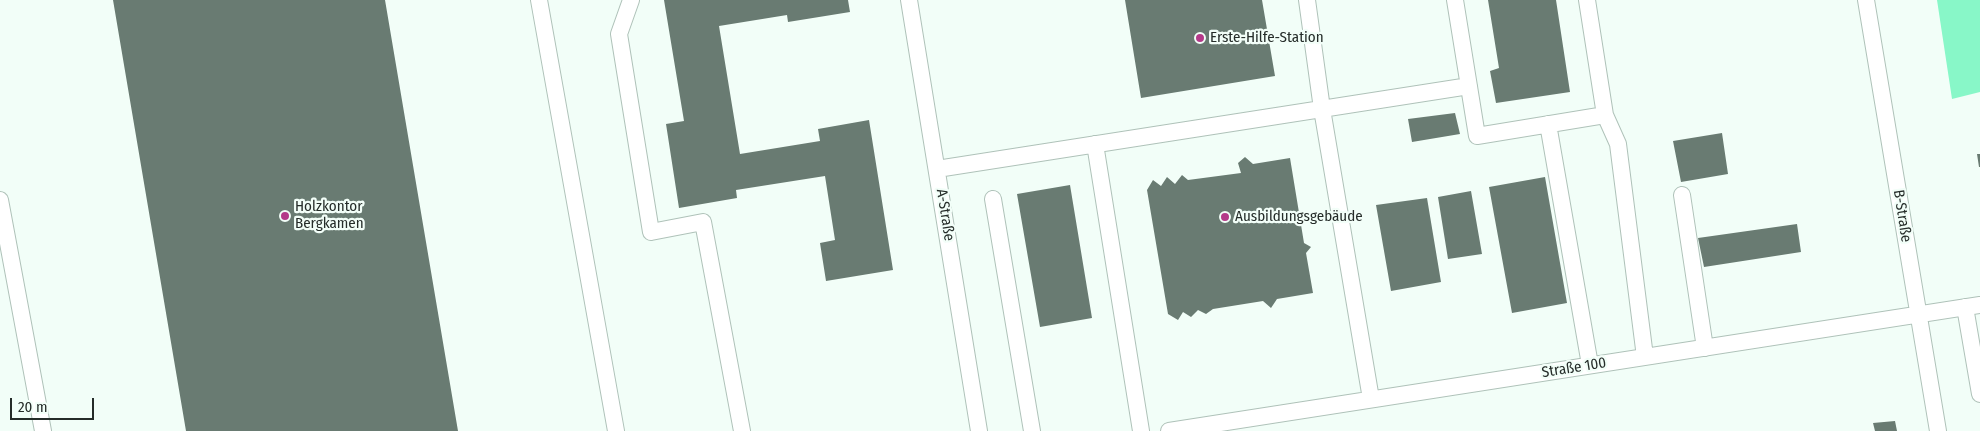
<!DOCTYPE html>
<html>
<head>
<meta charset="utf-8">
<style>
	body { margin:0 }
	#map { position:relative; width:1980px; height:431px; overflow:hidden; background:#f2fef8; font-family:"Fira Sans Condensed",sans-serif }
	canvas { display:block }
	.scale { position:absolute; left:10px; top:398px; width:84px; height:22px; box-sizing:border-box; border:2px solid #252c29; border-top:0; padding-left:6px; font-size:15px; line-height:18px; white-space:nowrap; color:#252c29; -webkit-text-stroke:4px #f2fef8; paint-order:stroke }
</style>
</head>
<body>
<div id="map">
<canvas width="1980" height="431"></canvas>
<div class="scale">20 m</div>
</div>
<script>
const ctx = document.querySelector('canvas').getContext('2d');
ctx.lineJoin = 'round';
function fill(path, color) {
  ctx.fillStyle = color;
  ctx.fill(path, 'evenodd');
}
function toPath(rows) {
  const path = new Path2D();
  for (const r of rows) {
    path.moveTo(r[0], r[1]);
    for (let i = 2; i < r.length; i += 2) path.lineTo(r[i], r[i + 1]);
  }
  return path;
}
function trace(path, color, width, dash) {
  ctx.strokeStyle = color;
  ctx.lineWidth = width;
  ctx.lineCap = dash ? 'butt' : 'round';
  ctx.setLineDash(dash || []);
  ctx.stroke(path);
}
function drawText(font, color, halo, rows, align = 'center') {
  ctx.font = font + ' "Fira Sans Condensed",sans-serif';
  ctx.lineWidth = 4.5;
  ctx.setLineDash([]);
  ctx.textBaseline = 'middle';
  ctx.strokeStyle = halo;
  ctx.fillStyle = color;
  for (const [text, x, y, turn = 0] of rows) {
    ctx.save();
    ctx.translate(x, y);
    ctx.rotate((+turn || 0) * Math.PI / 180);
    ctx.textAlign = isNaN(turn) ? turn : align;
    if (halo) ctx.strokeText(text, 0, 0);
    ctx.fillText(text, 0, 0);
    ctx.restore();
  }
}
fill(toPath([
	[1937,0,1980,0,1980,92,1952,99]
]), '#88f7c8');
fill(toPath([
	[113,0,385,0,458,431,186,431],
	[664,0,848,0,850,12,788,22,787,15,719,26,740,154,820,141,818,129,869,120,893,270,826,281,820,243,835,240,825,176,736,190,737,198,679,208,666,124,684,121],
	[1125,0,1262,0,1275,76,1141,98],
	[1488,0,1556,0,1570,92,1496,103,1490,71,1499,68],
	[1455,113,1460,134,1412,142,1408,119],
	[1722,133,1728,174,1681,182,1673,141],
	[1977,154,1980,154,1980,167,1979,167],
	[1245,157,1253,164,1290,158,1304,243,1311,247,1306,253,1313,293,1277,299,1271,308,1263,301,1213,309,1206,314,1198,310,1191,317,1183,312,1178,320,1168,314,1147,190,1153,180,1161,186,1167,177,1175,184,1182,175,1188,180,1241,173,1238,163],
	[1545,177,1567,303,1512,313,1489,187],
	[1070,185,1092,318,1040,327,1017,194],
	[1471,191,1482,254,1448,259,1438,197],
	[1427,198,1441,282,1391,291,1376,205],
	[1797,224,1801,252,1704,267,1698,238],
	[1895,421,1897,431,1875,431,1873,423]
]), '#697b72');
const lane = toPath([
	[539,0,616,431],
	[631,0,619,34,651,232,703,222,742,431],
	[909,0,979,431],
	[1307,0,1322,109,1371,399],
	[1455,0,1477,136,1605,115,1587,0],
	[1866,0,1938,431],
	[1605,115,1618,144,1645,357],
	[1548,124,1590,365],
	[1095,144,1141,431],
	[937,169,1469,86],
	[1682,195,1705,348],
	[993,199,1032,431],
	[0,200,43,431],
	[1965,307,1980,394],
	[1169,431,1980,305]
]);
trace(lane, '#afc2b9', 18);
trace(lane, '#fff', 16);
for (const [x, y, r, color] of [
	[1200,38,5,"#b43989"],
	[285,216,5,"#b43989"],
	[1225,217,5,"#b43989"]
]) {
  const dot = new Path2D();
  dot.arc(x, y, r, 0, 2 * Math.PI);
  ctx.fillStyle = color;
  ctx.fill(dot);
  trace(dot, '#f2fef8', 2);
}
drawText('15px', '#252c29', '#f2fef8', [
	["Erste-Hilfe-Station",1210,38],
	["Holzkontor",295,207],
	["Bergkamen",295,224],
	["Ausbildungsgebäude",1235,217]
], 'left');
drawText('15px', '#252c29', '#f2fef8', [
	["A-Straße",945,215,81],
	["B-Straße",1902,216,81],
	["Straße 100",1574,368,-9]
]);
</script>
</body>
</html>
